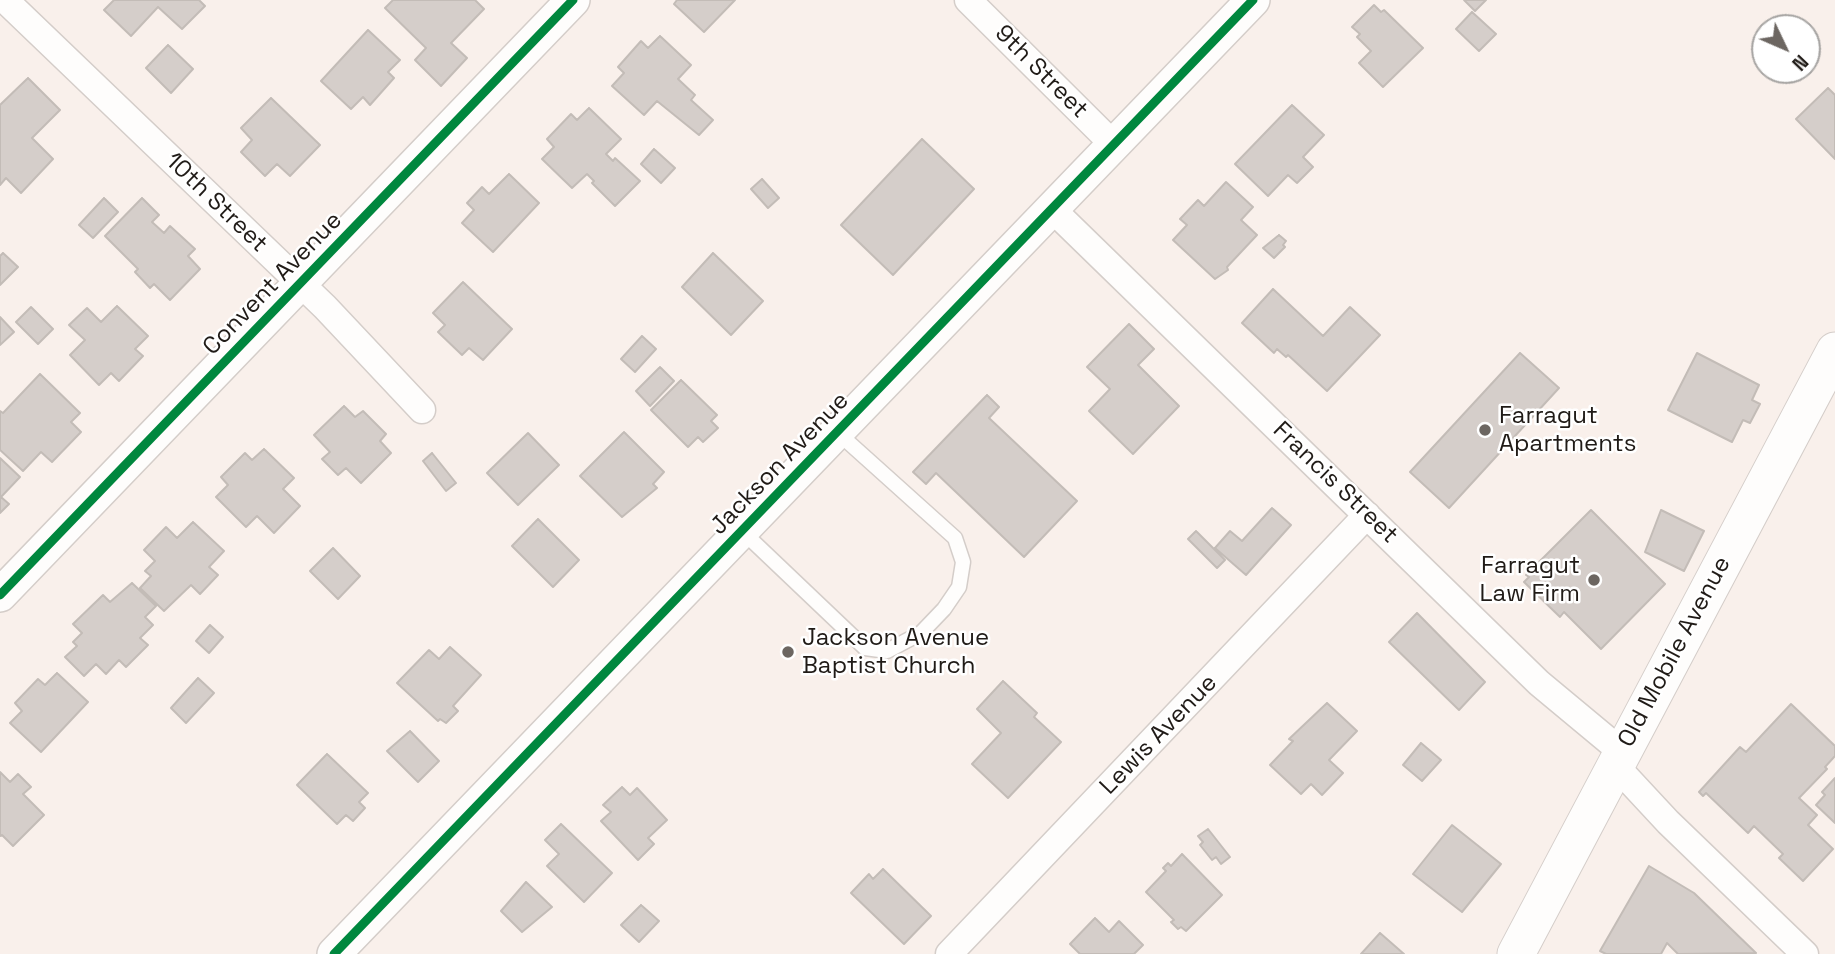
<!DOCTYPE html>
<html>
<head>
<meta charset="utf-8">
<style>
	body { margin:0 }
	#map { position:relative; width:1835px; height:954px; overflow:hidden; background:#f9f0eb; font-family:"Space Grotesk",sans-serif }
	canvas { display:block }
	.north { position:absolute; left:1751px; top:14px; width:70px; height:70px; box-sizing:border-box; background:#fff; border:2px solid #a6a4a2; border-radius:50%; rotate:134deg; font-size:19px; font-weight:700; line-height:28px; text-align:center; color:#201b17 }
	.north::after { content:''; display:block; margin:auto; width:24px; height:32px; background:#6c6661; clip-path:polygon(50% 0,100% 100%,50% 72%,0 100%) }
</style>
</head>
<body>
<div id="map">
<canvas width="1835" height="954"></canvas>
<div class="north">N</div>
</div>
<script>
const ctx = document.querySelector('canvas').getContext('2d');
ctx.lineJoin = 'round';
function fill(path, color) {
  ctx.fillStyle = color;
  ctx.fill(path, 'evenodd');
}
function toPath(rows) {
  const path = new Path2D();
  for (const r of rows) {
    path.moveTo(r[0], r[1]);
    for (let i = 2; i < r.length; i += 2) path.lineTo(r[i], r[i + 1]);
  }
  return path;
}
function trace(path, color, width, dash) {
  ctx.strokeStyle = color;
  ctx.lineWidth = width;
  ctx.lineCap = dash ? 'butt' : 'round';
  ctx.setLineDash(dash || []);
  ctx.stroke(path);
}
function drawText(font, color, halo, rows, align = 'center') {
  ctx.font = font + ' "Space Grotesk",sans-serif';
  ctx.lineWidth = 5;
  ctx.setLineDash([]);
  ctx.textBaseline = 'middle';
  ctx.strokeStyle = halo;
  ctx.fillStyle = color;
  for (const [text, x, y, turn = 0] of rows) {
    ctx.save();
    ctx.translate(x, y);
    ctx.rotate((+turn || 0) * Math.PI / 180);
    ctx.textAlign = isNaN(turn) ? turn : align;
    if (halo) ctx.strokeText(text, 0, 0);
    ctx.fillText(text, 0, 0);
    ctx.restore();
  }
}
const building = toPath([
	[114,0,199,0,205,6,182,29,158,7,131,36,104,10,114,0],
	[393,0,475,0,484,9,451,43,467,58,441,86,415,60,426,48,385,8,393,0],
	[677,0,735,0,704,32,674,4,677,0],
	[1464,0,1486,0,1475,11,1464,0],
	[1374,5,1381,12,1384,10,1423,48,1383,87,1359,63,1371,51,1357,37,1360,34,1352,27,1374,5],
	[1472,12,1496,34,1479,51,1456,29,1472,12],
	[368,30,400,60,388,72,394,78,370,105,363,97,351,109,321,81,368,30],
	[660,36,691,65,678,79,695,95,691,100,713,120,699,135,657,101,644,115,612,86,624,73,618,67,641,41,648,48,660,36],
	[168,45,193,69,171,93,146,68,168,45],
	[28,78,60,110,32,138,53,159,21,193,6,178,0,185,0,105,28,78],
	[1828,88,1835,95,1835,159,1796,119,1828,88],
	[271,98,320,145,290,176,277,164,265,176,241,152,252,140,241,128,271,98],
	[1292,105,1324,135,1303,157,1313,167,1297,183,1288,175,1268,196,1235,164,1292,105],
	[589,108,621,139,606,154,613,161,615,158,640,181,615,206,592,183,594,181,587,174,572,188,542,159,554,147,547,139,571,114,577,120,589,108],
	[922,139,974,189,893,275,841,225,922,139],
	[654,149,675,168,661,183,641,164,654,149],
	[509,174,539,203,493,252,462,223,474,210,467,203,482,187,489,194,509,174],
	[762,179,779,198,768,208,751,189,762,179],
	[1226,182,1253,207,1241,220,1257,235,1227,267,1228,270,1215,279,1173,240,1187,225,1180,219,1198,200,1204,206,1226,182],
	[104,198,118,212,93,238,79,225,104,198],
	[142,198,159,215,152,222,164,233,170,226,195,249,188,256,200,269,170,300,154,284,150,288,135,272,138,269,105,236,142,198],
	[1279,235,1286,241,1283,245,1285,247,1274,258,1263,248,1279,235],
	[3,253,18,267,0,285,0,256,3,253],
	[713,253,763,301,731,335,682,287,713,253],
	[463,282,512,329,483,360,469,348,462,355,438,332,445,325,433,313,463,282],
	[1273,289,1323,336,1350,307,1380,335,1327,391,1288,355,1286,357,1277,349,1274,353,1242,323,1273,289],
	[117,306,148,336,135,349,143,356,119,381,111,373,99,385,70,355,85,340,69,325,87,308,101,322,117,306],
	[31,307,53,329,38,344,16,322,31,307],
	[0,317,14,332,0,345,0,317],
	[1129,324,1154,349,1138,365,1179,406,1133,454,1089,411,1110,389,1087,367,1129,324],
	[642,336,656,349,635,372,621,359,642,336],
	[1520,353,1559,388,1449,508,1410,472,1520,353],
	[1697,353,1759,385,1752,400,1760,404,1750,423,1743,420,1732,442,1668,410,1697,353],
	[660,367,674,381,650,406,636,391,660,367],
	[40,374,80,413,71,422,81,432,52,462,41,452,23,471,0,450,0,411,3,413,40,374],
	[681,380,717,415,711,421,718,428,703,442,698,437,688,447,651,410,681,380],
	[987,395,999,407,989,418,1077,501,1024,557,936,473,926,484,913,472,987,395],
	[344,406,355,417,363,411,386,434,380,441,391,453,361,483,346,468,338,475,322,459,330,452,314,435,344,406],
	[624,432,664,472,653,484,657,488,622,517,580,476,624,432],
	[528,433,559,465,518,505,487,473,528,433],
	[264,449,294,478,283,489,300,506,274,533,257,516,246,527,216,497,228,485,221,477,245,453,252,460,264,449],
	[432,453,456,483,446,491,423,461,432,453],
	[0,458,20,477,1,497,9,504,0,513,0,458],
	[1272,508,1291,525,1246,575,1215,548,1230,531,1242,541,1272,508],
	[1591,510,1665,584,1601,649,1564,612,1560,617,1524,582,1529,577,1526,575,1591,510],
	[1661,510,1704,531,1684,571,1645,552,1661,510],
	[538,519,579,560,553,587,512,546,538,519],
	[193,522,224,551,209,567,218,575,200,594,191,585,164,611,140,588,151,576,145,571,155,561,144,550,166,527,177,538,193,522],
	[1196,531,1225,560,1217,568,1188,539,1196,531],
	[333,548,360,576,338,599,310,571,333,548],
	[132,583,156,606,145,617,153,625,140,638,148,645,126,667,119,660,106,674,96,664,84,676,65,657,77,646,73,642,82,633,73,624,103,595,110,602,132,583],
	[1417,613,1485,682,1459,710,1389,642,1417,613],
	[210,625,223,637,209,653,196,641,210,625],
	[450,647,481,675,453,706,458,711,446,723,440,719,438,721,397,683,429,650,439,659,450,647],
	[57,673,88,702,41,752,10,723,22,711,15,703,38,679,45,685,57,673],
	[198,678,214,693,186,723,171,708,198,678],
	[1003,681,1037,713,1034,717,1061,742,1008,798,972,764,1001,733,977,709,1003,681],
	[1327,703,1357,731,1329,760,1343,773,1322,795,1311,784,1301,794,1270,765,1293,741,1289,739,1327,703],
	[1791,704,1835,746,1835,756,1825,767,1827,769,1799,798,1817,815,1808,825,1833,849,1803,881,1779,858,1783,854,1754,826,1748,833,1706,793,1703,796,1699,792,1740,747,1746,752,1791,704],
	[410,731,439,761,418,782,387,751,410,731],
	[1421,743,1441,760,1422,781,1403,765,1421,743],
	[327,754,368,793,359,802,365,808,353,821,346,815,337,824,297,785,327,754],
	[0,772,10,782,18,774,31,787,23,794,44,815,13,846,2,835,0,836,0,772],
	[1835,778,1835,823,1816,805,1825,795,1822,792,1835,778],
	[622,787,630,795,637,788,667,820,648,838,654,844,638,860,601,821,611,812,603,805,622,787],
	[561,824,612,873,584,902,547,866,559,854,545,840,561,824],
	[1452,825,1501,864,1462,912,1413,874,1452,825],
	[1208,829,1230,857,1221,864,1216,857,1212,860,1200,845,1203,842,1198,836,1208,829],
	[1182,854,1222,895,1186,931,1181,927,1178,929,1171,922,1174,920,1146,892,1166,871,1163,868,1168,863,1171,866,1182,854],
	[1649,866,1694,893,1756,953,1678,954,1667,943,1661,954,1606,954,1600,951,1649,866],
	[883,869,931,916,904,944,851,893,869,874,873,879,883,869],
	[526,882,552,907,522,932,501,911,526,882],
	[641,905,659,921,639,942,621,925,641,905],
	[1095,918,1109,932,1119,921,1143,945,1134,954,1080,954,1070,944,1095,918],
	[1380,933,1404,954,1361,954,1380,933]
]);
fill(building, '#d5ceca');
trace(building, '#c3bcb7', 2);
const service = toPath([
	[742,531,865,648,887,651,921,633,944,609,959,587,963,562,955,538,837,432]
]);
const minor = toPath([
	[5,0,325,307,422,410],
	[968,0,1114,145],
	[1052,209,1539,683,1622,752],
	[1615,765,1668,822,1805,954],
	[949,954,1367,515]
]);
const tertiary = toPath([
	[0,595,573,0],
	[334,954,1253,0]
]);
const secondary = toPath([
	[1516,954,1835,351]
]);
trace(service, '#d4cdc9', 17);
trace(minor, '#d4cdc9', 29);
trace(tertiary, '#d4cdc9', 36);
trace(secondary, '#d4cdc9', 39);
trace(service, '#fefdfc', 14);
trace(minor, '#fefdfc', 26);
trace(tertiary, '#fefdfc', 33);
trace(secondary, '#fefdfc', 37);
trace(toPath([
	[0,595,573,0],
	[334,954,1253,0]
]), '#00873e', 9);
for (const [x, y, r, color] of [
	[1485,430,7,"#6c6661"],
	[1594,580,7,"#6c6661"],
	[788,652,7,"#6c6661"]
]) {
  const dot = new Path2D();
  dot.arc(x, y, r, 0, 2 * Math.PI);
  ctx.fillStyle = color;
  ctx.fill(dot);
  trace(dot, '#fff', 2.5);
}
drawText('24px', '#201b17', '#fff', [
	["9th Street",1041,72,45],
	["10th Street",216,203,44],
	["Convent Avenue",273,284,-46],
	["Jackson Avenue",780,464,-46],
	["Francis Street",1335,483,44],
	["Old Mobile Avenue",1675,652,-62],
	["Lewis Avenue",1159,735,-46]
]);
drawText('24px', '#201b17', '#fff', [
	["Farragut",1499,416],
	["Apartments",1499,444],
	["Farragut",1580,566,"right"],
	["Law Firm",1580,594,"right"],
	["Jackson Avenue",802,638],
	["Baptist Church",802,666]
], 'left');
</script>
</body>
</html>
